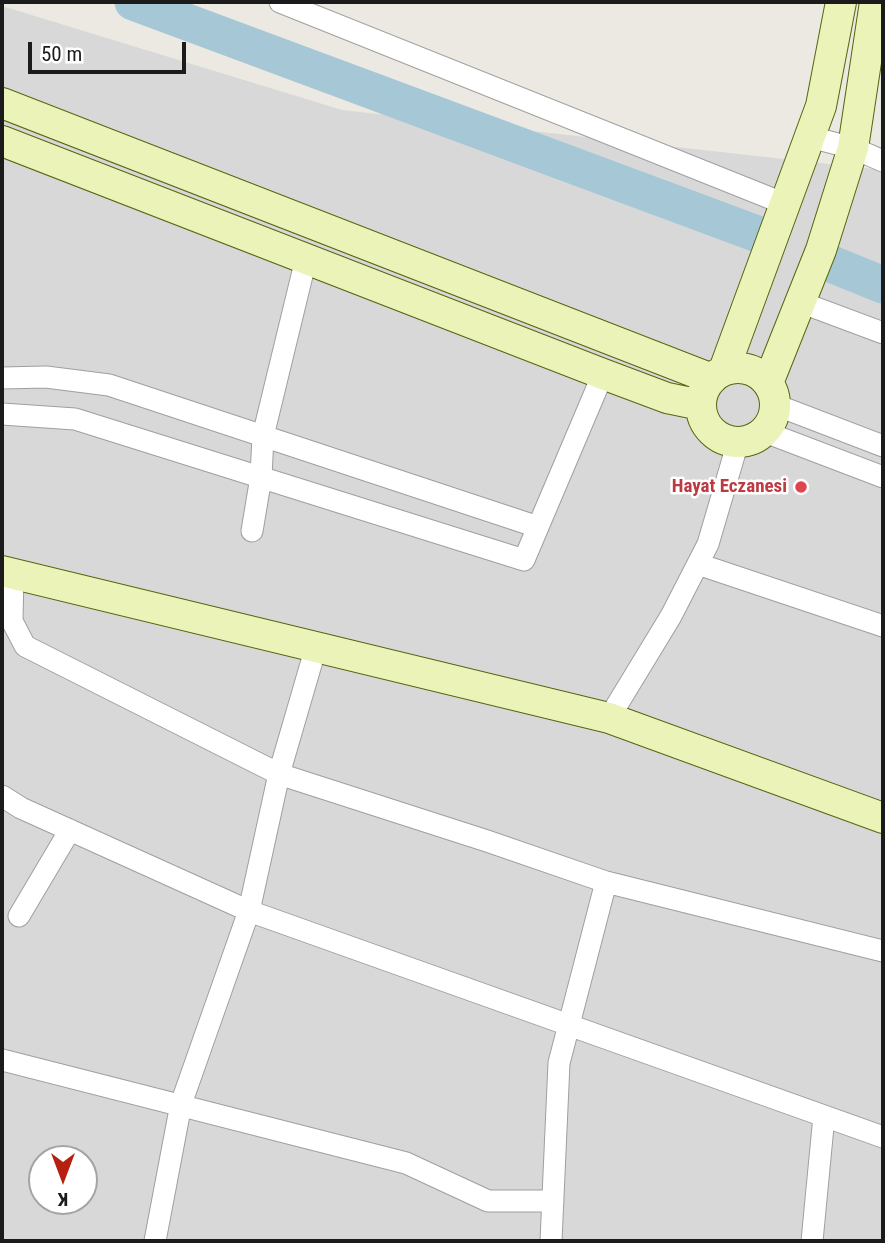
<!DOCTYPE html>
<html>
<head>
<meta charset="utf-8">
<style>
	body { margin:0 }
	#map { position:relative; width:885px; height:1243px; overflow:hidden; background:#ece9e2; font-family:"Roboto Condensed",sans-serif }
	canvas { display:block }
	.frame { position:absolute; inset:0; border:4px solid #1b1b1b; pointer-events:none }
	.north { position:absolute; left:28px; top:1145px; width:70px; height:70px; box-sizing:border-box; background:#fff; border:2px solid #a4a4a4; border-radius:50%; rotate:180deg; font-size:19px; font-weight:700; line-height:28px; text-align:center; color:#1b1b1b }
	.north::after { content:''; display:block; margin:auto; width:24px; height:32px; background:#b52012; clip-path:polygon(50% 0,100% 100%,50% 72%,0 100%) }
	.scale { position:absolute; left:28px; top:42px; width:158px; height:32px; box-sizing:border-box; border:4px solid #1b1b1b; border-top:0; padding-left:9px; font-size:21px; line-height:24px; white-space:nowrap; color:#1b1b1b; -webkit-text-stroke:5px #fff; paint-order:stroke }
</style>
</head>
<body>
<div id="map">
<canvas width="885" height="1243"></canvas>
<div class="frame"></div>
<div class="north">K</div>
<div class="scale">50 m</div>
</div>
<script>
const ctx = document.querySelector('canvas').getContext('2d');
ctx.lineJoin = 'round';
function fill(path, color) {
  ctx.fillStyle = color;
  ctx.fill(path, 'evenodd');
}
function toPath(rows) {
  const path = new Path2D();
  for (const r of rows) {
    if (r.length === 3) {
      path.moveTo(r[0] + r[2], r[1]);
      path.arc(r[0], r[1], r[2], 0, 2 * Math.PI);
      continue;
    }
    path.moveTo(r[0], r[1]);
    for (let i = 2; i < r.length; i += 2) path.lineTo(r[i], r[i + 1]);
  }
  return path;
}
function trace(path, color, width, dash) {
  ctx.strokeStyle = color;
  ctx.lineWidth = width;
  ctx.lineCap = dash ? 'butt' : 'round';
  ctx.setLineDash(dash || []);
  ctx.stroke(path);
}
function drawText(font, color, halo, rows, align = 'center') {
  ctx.font = font + ' "Roboto Condensed",sans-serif';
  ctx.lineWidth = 5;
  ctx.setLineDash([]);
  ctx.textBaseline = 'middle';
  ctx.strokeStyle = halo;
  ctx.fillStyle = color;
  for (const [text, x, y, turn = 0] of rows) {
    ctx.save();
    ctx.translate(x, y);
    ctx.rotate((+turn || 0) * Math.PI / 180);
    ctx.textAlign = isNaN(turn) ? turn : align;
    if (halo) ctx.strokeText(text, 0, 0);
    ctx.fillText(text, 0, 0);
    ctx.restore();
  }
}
fill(toPath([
	[2,6,342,110,883,170,883,1241,2,1241],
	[42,1159,84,1159,84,1201,42,1201]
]), '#d9d8d8');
trace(toPath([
	[133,2,760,235],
	[829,263,883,285]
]), '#a6c7d6', 37);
const street = toPath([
	[280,2,785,204],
	[810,137,853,148,883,161],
	[800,302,883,333],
	[2,378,46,377,109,385,538,527],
	[776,405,883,446],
	[2,414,75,419,524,560,603,374],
	[765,432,883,477],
	[252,531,261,477,263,436,306,259],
	[698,564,883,626],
	[13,574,12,621,25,646,279,774,487,841,606,882,883,951],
	[609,718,671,616,708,544,738,442],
	[2,796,21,808,249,911,883,1137],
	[19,916,70,830],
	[2,1060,406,1163,488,1201,553,1201],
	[155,1241,181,1104,249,911,279,774,316,647],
	[551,1241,559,1063,606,882],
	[812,1241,824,1116]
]);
const secondary = toPath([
	[2,103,712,379],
	[2,141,603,374,667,398,701,405],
	[738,405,37],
	[724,370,821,106,841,2],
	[768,383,821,250,853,148,875,2],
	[2,571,609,718,883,818]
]);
trace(street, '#9f9f9f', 23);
trace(secondary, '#55660e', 32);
trace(street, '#fff', 21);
trace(secondary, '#ebf3b9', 30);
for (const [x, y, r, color] of [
	[801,487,7,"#e0444e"]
]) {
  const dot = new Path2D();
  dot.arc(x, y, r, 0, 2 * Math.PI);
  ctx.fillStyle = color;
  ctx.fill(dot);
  trace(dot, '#fff', 2.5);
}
drawText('bold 19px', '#be3a42', '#fff', [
	["Hayat Eczanesi",787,487]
], 'right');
</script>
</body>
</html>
